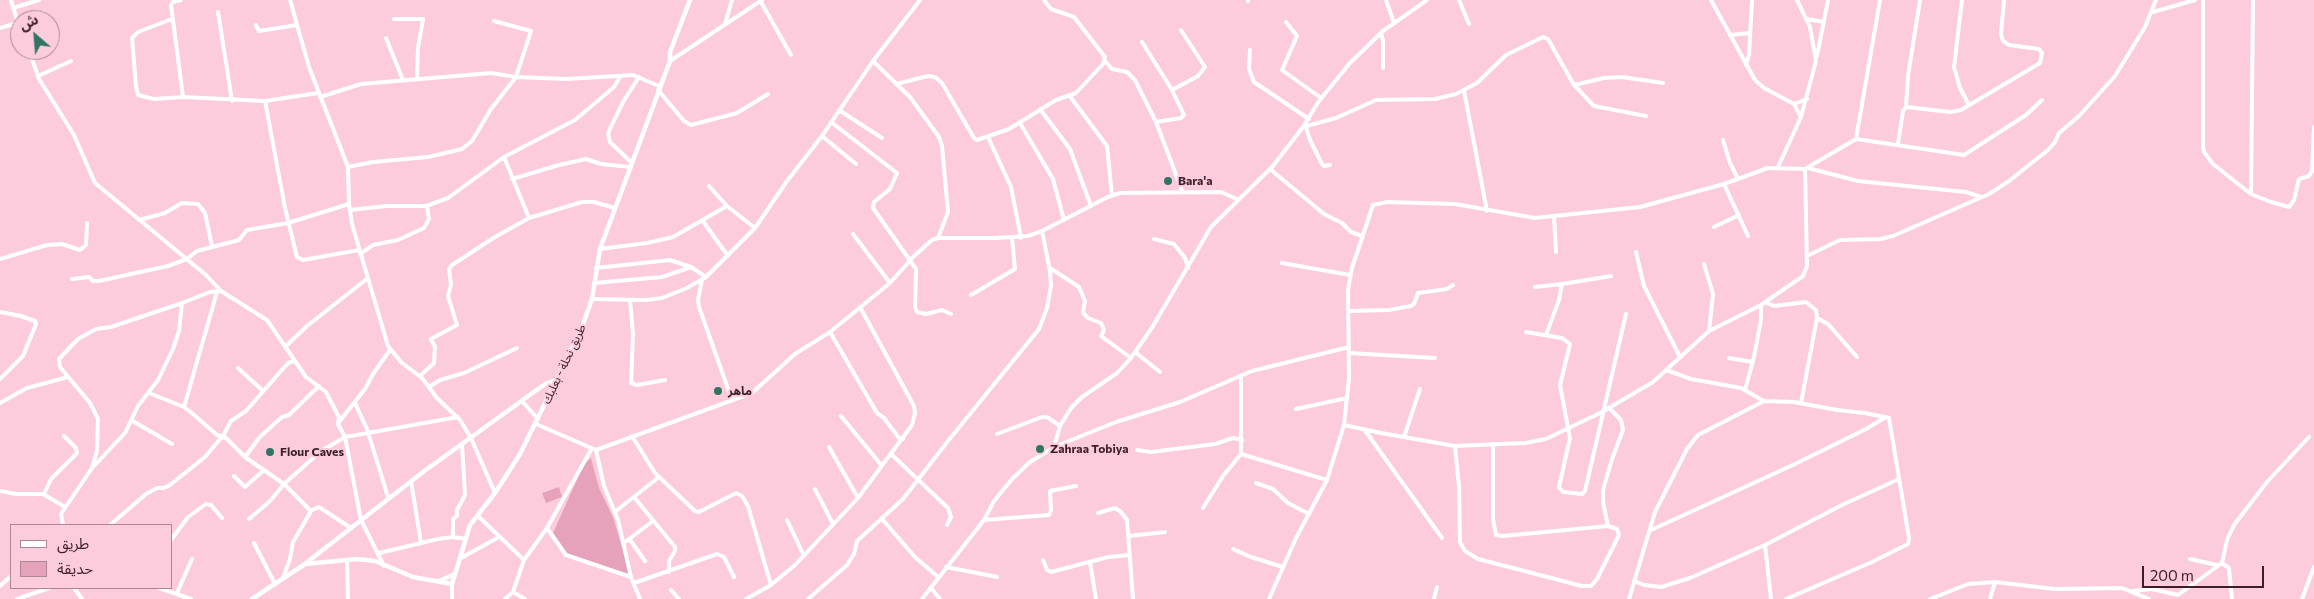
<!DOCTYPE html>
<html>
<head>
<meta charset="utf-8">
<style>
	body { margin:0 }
	#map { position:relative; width:2314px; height:599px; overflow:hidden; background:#fcccdd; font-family:Commissioner,"Noto Sans Arabic",sans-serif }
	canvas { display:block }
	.legend { position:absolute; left:10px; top:524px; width:162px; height:65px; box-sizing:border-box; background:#fcccdd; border:1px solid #af8695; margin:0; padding:6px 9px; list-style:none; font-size:15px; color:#3c1e2a }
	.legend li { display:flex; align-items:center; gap:10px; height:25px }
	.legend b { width:25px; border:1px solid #af8695 }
	.north { position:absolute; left:10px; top:10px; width:50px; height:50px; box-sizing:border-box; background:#fcccdd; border:1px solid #af8695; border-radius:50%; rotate:333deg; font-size:14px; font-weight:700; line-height:20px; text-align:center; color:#3c1e2a }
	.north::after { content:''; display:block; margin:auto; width:18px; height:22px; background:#327464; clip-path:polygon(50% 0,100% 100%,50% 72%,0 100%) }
	.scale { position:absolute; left:2142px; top:566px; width:122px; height:22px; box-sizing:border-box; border:2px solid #3c1e2a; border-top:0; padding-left:6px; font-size:15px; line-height:18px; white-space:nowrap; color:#3c1e2a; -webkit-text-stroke:4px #fcccdd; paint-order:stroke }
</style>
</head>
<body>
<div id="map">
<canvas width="2314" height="599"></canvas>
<ul class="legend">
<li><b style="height:6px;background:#fff"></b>طريق</li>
<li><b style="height:14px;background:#e7a2bb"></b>حديقة</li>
</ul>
<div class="north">ش</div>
<div class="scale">200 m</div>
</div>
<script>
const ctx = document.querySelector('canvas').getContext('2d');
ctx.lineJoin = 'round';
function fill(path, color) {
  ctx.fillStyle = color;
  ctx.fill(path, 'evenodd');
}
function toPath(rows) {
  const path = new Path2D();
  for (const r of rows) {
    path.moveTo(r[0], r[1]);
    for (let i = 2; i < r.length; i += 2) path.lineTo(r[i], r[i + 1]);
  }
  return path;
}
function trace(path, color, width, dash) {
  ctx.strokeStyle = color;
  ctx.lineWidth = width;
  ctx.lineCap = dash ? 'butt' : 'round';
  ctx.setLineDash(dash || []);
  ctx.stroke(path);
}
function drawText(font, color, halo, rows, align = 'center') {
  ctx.font = font + ' Commissioner,"Noto Sans Arabic",sans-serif';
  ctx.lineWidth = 4;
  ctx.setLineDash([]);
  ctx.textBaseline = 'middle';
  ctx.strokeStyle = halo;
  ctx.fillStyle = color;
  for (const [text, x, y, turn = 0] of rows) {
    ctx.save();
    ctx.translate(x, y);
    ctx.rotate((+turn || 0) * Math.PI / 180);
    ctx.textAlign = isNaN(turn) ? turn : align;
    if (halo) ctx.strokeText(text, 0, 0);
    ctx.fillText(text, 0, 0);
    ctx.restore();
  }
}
fill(toPath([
	[591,458,599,488,613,517,630,573,624,575,568,556,553,533,584,464],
	[559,487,562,497,546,503,542,493]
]), '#e7a2bb');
trace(toPath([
	[11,0,20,30],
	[181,0,173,2,171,5,183,97],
	[290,0,309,67,348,167,349,204,352,224,388,346,401,362,422,378,437,398,460,420,471,438,495,493],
	[1386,0,1394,23],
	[1459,0,1469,24],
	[1711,0,1755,80,1764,88,1794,104,1801,117,1778,167],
	[1797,0,1810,27,1816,61,1801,117],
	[1962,0,1954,67,1960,88,1969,105],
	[2203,0,2203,146,2204,152,2213,164,2251,194,2271,202,2289,207,2294,200,2299,179,2309,176,2312,171,2314,127],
	[1248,1,1248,0],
	[761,2,791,55],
	[13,8,39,0],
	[218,12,232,101],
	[2153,12,2195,0],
	[172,19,138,32,132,38,136,86,138,95,154,99,183,97,265,101,318,93],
	[394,19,423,19,418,48,417,79],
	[1807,19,1824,22],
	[1286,22,1297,36,1282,70,1321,98],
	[725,24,732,0],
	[256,25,259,31,297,25],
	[0,28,17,23],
	[1381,34,1383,40,1383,68],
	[1730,35,1750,33],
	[386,38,403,80],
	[1142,42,1172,90,1184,115,1181,118,1156,122],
	[29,50,39,79,74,135,95,183,206,275,221,291,267,320,306,377,326,392,339,417,338,424,345,437,361,520,384,566],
	[1250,50,1249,69,1254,82,1309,119],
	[1817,56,1828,0],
	[670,61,762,0],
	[873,61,910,97,939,137,942,146,948,212,938,238],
	[1105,61,1112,69,1127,72,1135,80,1156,122,1183,193],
	[1746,65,1749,55,1752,0],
	[38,76,71,61],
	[896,84,928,76,935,77,942,83,974,138,977,140,1009,129,1056,100,1076,93,1103,64,1105,57,1074,17,1051,9,1044,0],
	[1574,85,1594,106,1646,116],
	[658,90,684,121,691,125,737,113,768,94],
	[1172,90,1198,76,1205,67,1181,30],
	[1464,91,1487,211],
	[1069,95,1107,146,1112,196],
	[320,97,361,84,491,73,516,77,566,79,633,75,659,86],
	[265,101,285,208,297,257,303,260,359,250],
	[1794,104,1807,99],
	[1906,107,1908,76,1920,0],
	[1040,109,1070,149,1091,206],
	[839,110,882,138],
	[831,122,897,173,890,189,874,202,873,208,916,269,915,307,917,312,926,314,942,310,951,314],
	[1020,123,1053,179,1064,220],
	[1303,127,1336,118,1376,100,1435,99,1456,94,1477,83,1506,55,1543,37,1548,39,1574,85,1604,78,1622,77,1663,83],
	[1306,127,1310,140,1322,164,1324,166,1330,165],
	[822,136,856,164],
	[988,137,1011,187,1021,238],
	[1856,139,1880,0],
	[1723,140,1730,163,1738,179],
	[1898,144,1903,111,1906,107,1951,112,1961,110,2040,63,2042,53,2039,49,2009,45,2003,41,2001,34,2004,0],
	[504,157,529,218],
	[632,163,610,142,608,133,623,102,639,77],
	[348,167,373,162,428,157,462,149,472,141,491,109,516,77,531,31,494,21],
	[1808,168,1858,181,1966,192,1981,197],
	[1270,169,1324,214,1342,223,1351,232,1362,236],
	[512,179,559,165,586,159,601,164,631,167],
	[1724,184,1748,236],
	[709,186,727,206,755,228],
	[2251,194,2253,0],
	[350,210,387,206,426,206,448,198,504,157,575,120,614,87,620,77],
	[1554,217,1556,252],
	[139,220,165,213,182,203,198,204,205,213,212,246],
	[702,220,728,256],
	[1714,227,1739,215],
	[853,234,890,283],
	[1154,239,1174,244,1185,258,1188,268],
	[600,249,647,243,673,237,727,206],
	[1636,252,1644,286,1680,357],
	[360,254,373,245,398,240,424,228,429,219,427,206],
	[1807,256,1840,240,1881,239,1893,236,1989,194,2009,181,2048,150,2055,142,2059,133,2079,116,2115,76,2145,27,2156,0],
	[0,259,47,245,62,244,80,250,86,245,87,223],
	[1282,263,1350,275],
	[1704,264,1713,294,1709,331],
	[596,268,670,260,691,267,706,277],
	[1050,268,1079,287,1085,301,1083,313,1088,318,1101,323,1104,330,1101,336,1131,358],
	[72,279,89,277,93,281,99,281,168,266,187,259,197,251,239,240,247,230,288,223,349,204],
	[702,280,698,300,699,307,732,400],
	[595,283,662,277,691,267],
	[1535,287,1562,284],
	[971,295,1015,269,1012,238],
	[592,299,646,300,662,298,687,288,706,277,755,228,787,181,822,136,873,61,920,0],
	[630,300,633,334,631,383,637,385,665,380],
	[1765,302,1774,306,1806,302,1816,310,1817,318,1801,403],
	[1349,311,1389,310,1411,306,1414,304,1418,293,1447,289,1453,285],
	[0,312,21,316,35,321,36,324,23,356,0,379],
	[1817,318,1828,324,1857,357],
	[830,332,877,413,884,418,899,438,903,439],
	[1526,332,1562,338,1570,344,1560,385,1570,438,1559,487,1563,492,1582,494,1585,491,1626,314],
	[1546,335,1559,300,1562,284,1611,276],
	[285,347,307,326,368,278],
	[1135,352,1160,372],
	[1349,353,1435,358],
	[1729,358,1753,362],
	[238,368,263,391],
	[1666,370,1691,379,1741,388,1764,401],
	[420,376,434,363,435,347,431,339,457,325,448,296,451,284,449,269,452,265,495,237,529,218,582,202,594,202,615,208],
	[429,387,440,380,464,373,517,348],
	[1745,390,1754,357,1761,320,1761,305],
	[149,393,184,407,193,414,217,435,225,437,245,457,284,484,310,510,310,513,293,542,290,559,283,578],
	[522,401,538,419],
	[0,403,27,388,68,377],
	[355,403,367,429,388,497],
	[184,407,217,292],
	[1296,409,1347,398],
	[841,416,882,466],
	[131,420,172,444],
	[339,422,365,389,373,374,390,350],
	[536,424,596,450,604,486,618,520,631,577,640,599],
	[1344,425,1381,433,1455,446,1525,443,1546,439,1602,412,1653,382,1709,331,1761,305,1803,276,1807,266,1805,169],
	[1364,429,1442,538],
	[997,434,1042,417,1047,417,1060,426],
	[223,436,231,421,246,411,288,363,294,361],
	[632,436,655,473,695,511,699,512,736,493,742,496,748,506,771,585],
	[1404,437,1420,389],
	[1493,444,1493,519,1496,535,1503,536,1608,526],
	[1455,446,1459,487,1460,542,1465,551,1478,559,1513,568,1582,586,1591,586,1597,579,1619,535,1617,529,1608,526,1603,502,1603,490,1612,459,1623,430,1621,420,1609,408],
	[829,447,858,498],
	[1054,447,1116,422,1180,402,1252,371,1349,347],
	[596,450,752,393,795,354,830,332,890,283,914,256,932,240,938,238,996,238,1028,236,1042,231,1108,197,1120,193,1221,192,1237,199],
	[1137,450,1151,452,1215,444,1233,438,1242,440],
	[891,454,948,508,951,517,947,525],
	[1241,454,1327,480],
	[245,457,259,438,274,424,282,417,289,415,319,386],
	[94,466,125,433,138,406,158,380,173,349,179,331,182,303],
	[234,476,245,487,264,470],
	[411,481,421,543],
	[1256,483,1273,489,1288,503,1309,514],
	[815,489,833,524],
	[0,491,16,494,43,494,65,507],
	[44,494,51,479,77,453,76,448,64,436],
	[634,497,675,547,675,551,669,561,669,572],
	[1203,508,1223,476,1241,454,1241,375],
	[310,511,319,507,351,528],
	[616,511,659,477],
	[1098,513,1115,508,1121,512,1127,520,1133,599],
	[478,516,524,560],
	[249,519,270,501,284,484,321,451,345,437,458,417],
	[882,519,915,557,938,577],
	[787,520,804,556],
	[984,520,1049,515,1051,510,1050,491,1076,486],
	[63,525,61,514,92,468,97,451,98,419,90,403,60,367,59,359,78,339,96,329,111,327,182,303,210,292,221,291],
	[110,525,146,494,157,488,164,488,170,485,205,457,220,439,225,437],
	[547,528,566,555,631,577],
	[1649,531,1795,464,1866,429,1886,417],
	[1129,536,1165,532],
	[453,537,453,519,457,516,457,510,465,495,462,444],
	[171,540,188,517,206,504,211,505,222,518],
	[630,540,645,561],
	[625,542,653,521],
	[254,543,275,584],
	[1765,545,1771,599],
	[1233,549,1251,557,1283,567],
	[379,553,438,539,453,537,466,539],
	[461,558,499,537],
	[2190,559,2217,565],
	[1043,560,1047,570,1051,572,1108,557,1130,555],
	[347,561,348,599],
	[1090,562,1096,599],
	[2222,563,2227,540,2234,525,2267,482,2309,437],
	[946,567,997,577],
	[1634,581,1644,585,1661,587,1690,578,1765,545,1842,505,1899,479],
	[634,583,717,554,724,557,734,577],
	[452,584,452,599],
	[0,586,11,576],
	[74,588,82,599],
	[159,588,191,599],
	[931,588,940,599],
	[671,590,679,599],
	[2133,591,2152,589,2178,595,2222,563,2229,568,2232,599],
	[513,592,525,599],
	[177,593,192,559],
	[17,599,49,588],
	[505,599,513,592,524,560,547,528,592,448],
	[746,599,771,585,795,565,858,498,912,425,915,413,914,406,860,307],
	[808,599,847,565,854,554,857,541,903,499,948,441,1039,329,1047,308,1051,286,1050,271,1042,231],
	[922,599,984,520,994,501,1013,478,1030,462,1054,447,1060,426,1071,408,1082,397,1117,373,1131,358,1153,326,1211,227,1273,166,1303,127,1319,101,1350,63,1383,31,1427,0],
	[1269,599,1296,538,1327,480,1344,425,1349,378,1348,290,1352,268,1373,205,1387,202,1455,204,1535,218,1640,207,1724,184,1768,168,1805,169,1856,139,1964,155,2026,115,2042,100],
	[1434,599,1437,587],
	[1629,599,1655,512,1687,449,1698,435,1764,401,1794,402,1837,410,1865,413,1889,418,1909,538,1908,544,1872,562,1786,599],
	[1930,599,1968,584,1995,582,2055,589,2122,588,2149,599],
	[1990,599,1995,582],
	[2302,599,2314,567]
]), '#fff', 4);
trace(toPath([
	[306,563,423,472,545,384,556,380],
	[439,581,455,574],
	[252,599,305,564,357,559,375,561,413,577,452,584,470,525,495,493,520,454,581,330,592,299,600,249,670,61,670,52,690,0]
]), '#fff', 4.5);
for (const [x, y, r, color] of [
	[1168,181,5,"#327464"],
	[718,391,5,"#327464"],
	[1040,449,5,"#327464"],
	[270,452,5,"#327464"]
]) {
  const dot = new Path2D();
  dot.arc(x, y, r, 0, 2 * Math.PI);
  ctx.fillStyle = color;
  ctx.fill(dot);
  trace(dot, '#fcccdd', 2);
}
drawText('bold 12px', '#3c1e2a', '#fcccdd', [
	["Bara'a",1178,181],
	["ماهر",728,391],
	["Zahraa Tobiya",1050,449],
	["Flour Caves",280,452]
], 'left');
drawText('12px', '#3c1e2a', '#fcccdd', [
	["طريق نحلة - بعلبك",564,364,-65]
]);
</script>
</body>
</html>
